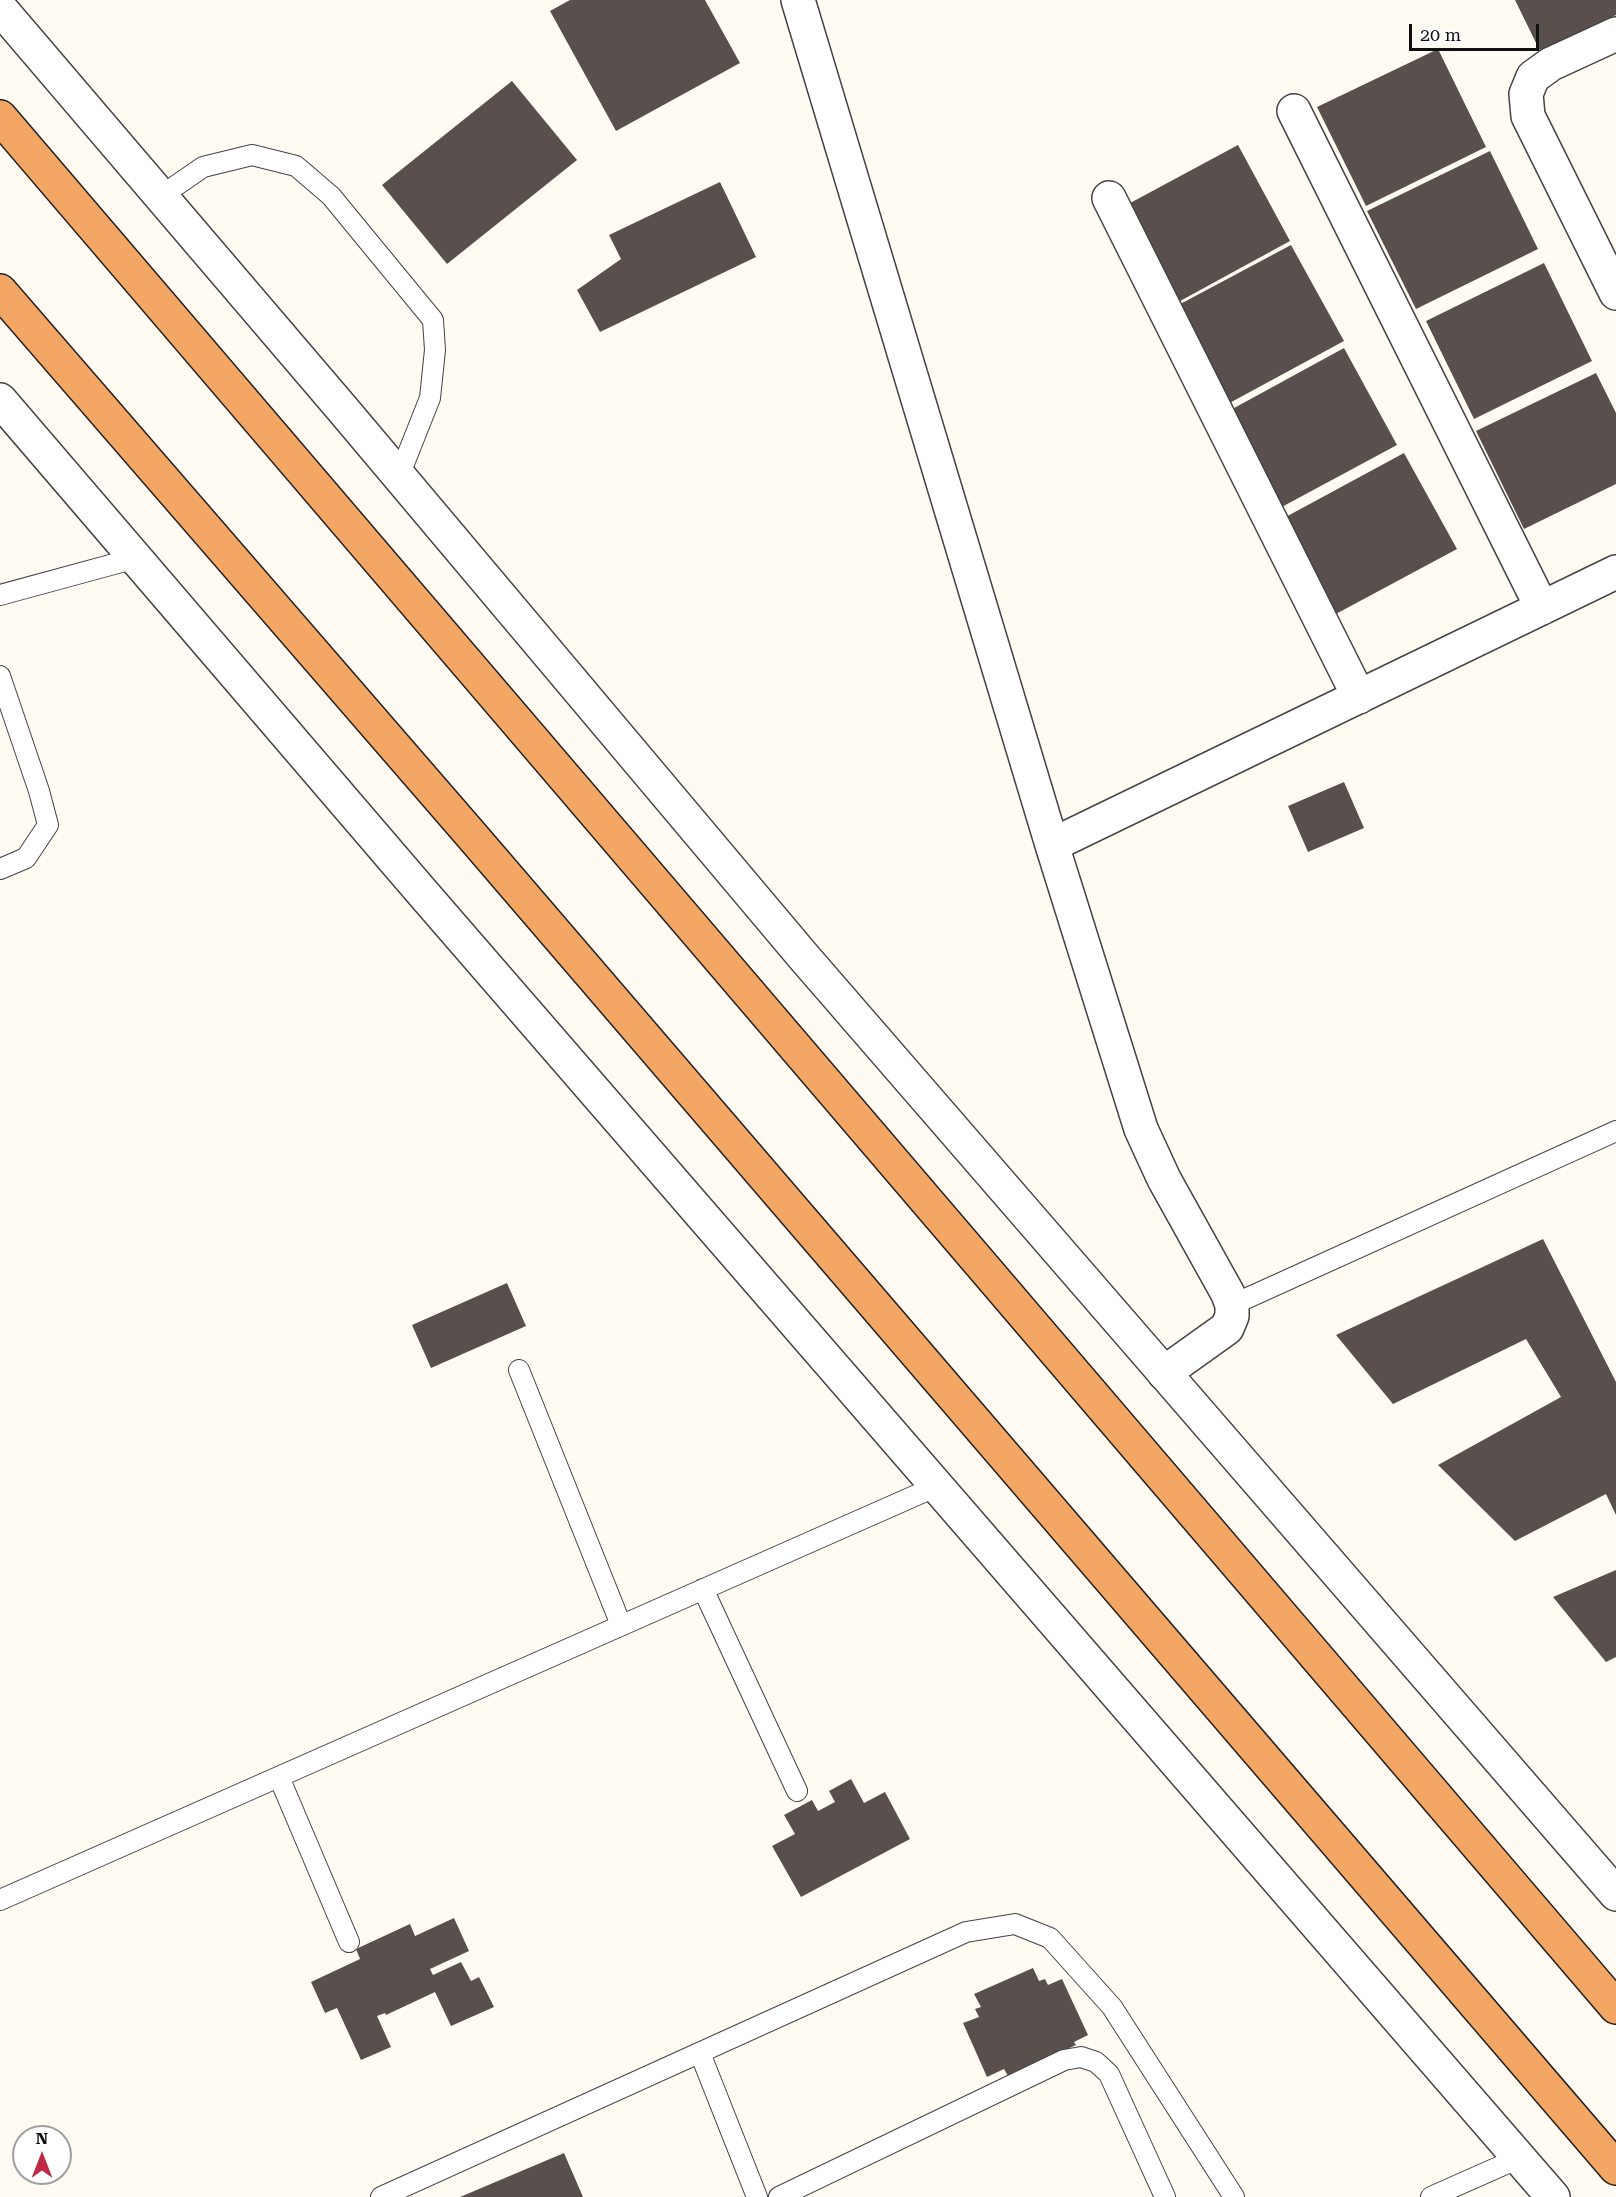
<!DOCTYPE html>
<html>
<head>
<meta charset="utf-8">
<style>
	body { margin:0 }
	#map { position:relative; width:1616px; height:2197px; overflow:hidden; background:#fffbf3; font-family:"Roboto Serif",serif }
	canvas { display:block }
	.north { position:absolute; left:12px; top:2125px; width:60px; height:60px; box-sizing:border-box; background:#fff; border:2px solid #9f9f9f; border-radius:50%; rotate:0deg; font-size:16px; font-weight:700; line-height:24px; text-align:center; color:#101010 }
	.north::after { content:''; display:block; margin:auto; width:21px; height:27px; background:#bf2946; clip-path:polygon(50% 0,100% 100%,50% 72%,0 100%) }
	.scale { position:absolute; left:1409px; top:24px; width:130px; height:27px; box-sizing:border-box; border:3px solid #101010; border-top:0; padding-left:8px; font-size:18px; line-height:21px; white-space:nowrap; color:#101010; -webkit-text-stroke:4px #fff; paint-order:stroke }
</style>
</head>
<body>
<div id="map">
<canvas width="1616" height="2197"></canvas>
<div class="north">N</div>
<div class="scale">20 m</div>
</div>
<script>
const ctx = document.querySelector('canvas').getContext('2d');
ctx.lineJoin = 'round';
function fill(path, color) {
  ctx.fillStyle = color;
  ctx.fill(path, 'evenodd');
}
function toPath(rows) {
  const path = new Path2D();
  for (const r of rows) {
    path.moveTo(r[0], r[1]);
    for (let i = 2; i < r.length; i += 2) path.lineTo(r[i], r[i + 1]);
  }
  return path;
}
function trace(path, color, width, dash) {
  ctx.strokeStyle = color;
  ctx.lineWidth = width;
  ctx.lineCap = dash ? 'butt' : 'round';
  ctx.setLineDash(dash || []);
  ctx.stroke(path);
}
fill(toPath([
	[570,0,705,0,740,63,616,131,550,11],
	[1515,0,1616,0,1616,15,1541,53],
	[1438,49,1486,147,1366,206,1317,107],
	[512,81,577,160,447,264,382,185],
	[1238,145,1290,241,1171,306,1119,209],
	[1490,151,1538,249,1416,309,1367,211],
	[720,182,756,257,600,332,577,290,621,259,609,235],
	[1291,245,1344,341,1224,406,1171,309],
	[1544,263,1592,361,1474,419,1426,321],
	[1344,348,1397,445,1278,509,1225,413],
	[1596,373,1616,413,1616,484,1524,529,1476,431],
	[1404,453,1457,549,1334,615,1282,519],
	[1344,782,1364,828,1308,852,1288,806],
	[1543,1239,1616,1382,1616,1515,1606,1494,1515,1541,1438,1465,1561,1397,1526,1339,1393,1404,1336,1335],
	[507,1283,526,1326,431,1368,412,1325],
	[1616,1570,1616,1657,1606,1662,1553,1597],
	[851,1779,864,1803,885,1792,910,1839,801,1897,772,1846,795,1834,784,1815,812,1800,818,1811,835,1802,829,1791],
	[454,1918,469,1951,430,1969,433,1975,461,1962,471,1981,479,1977,494,2007,451,2026,435,1992,386,2015,385,2013,377,2016,391,2047,361,2060,337,2008,325,2013,311,1982,360,1959,356,1949,410,1924,415,1936],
	[1033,1968,1039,1981,1045,1979,1048,1985,1062,1979,1088,2035,1074,2042,1076,2045,1008,2076,1004,2069,987,2077,963,2023,979,2017,975,2009,981,2007,974,1994],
	[564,2153,583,2197,460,2197]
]), '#594f4c');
const service = toPath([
	[161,196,203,167,252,155,296,166,331,196,433,320,435,350,430,398,399,476],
	[0,595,136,558],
	[0,676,39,791,48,825,26,858,0,869],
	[1232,1305,1616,1131],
	[519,1370,621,1625],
	[703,1589,797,1791],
	[279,1777,349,1942],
	[0,1900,937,1486],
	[700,2053,757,2197],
	[381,2197,966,1932,1015,1924,1050,1938,1112,2007,1234,2197],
	[779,2197,1064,2060,1081,2057,1096,2062,1109,2074,1165,2197],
	[1431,2197,1519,2158]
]);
const minor = toPath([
	[798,0,1052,845,1141,1129,1164,1179,1228,1294,1232,1305,1232,1316,1227,1328,1164,1373],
	[1616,34,1551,64,1533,77,1526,94,1528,116,1616,293],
	[1294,111,1542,608],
	[1109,198,1359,697],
	[1052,845,1616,572]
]);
const tertiary = toPath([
	[0,8,345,412,803,956,1616,1894],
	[0,400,421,891,1553,2197]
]);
const trunk = toPath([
	[0,117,1616,2007],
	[0,291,473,837,1616,2168]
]);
trace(service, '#434343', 22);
trace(minor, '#434343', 36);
trace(tertiary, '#434343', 36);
trace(trunk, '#212121', 36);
trace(service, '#fff', 20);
trace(minor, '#fff', 33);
trace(tertiary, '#fff', 33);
trace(trunk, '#f4a665', 33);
</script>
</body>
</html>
